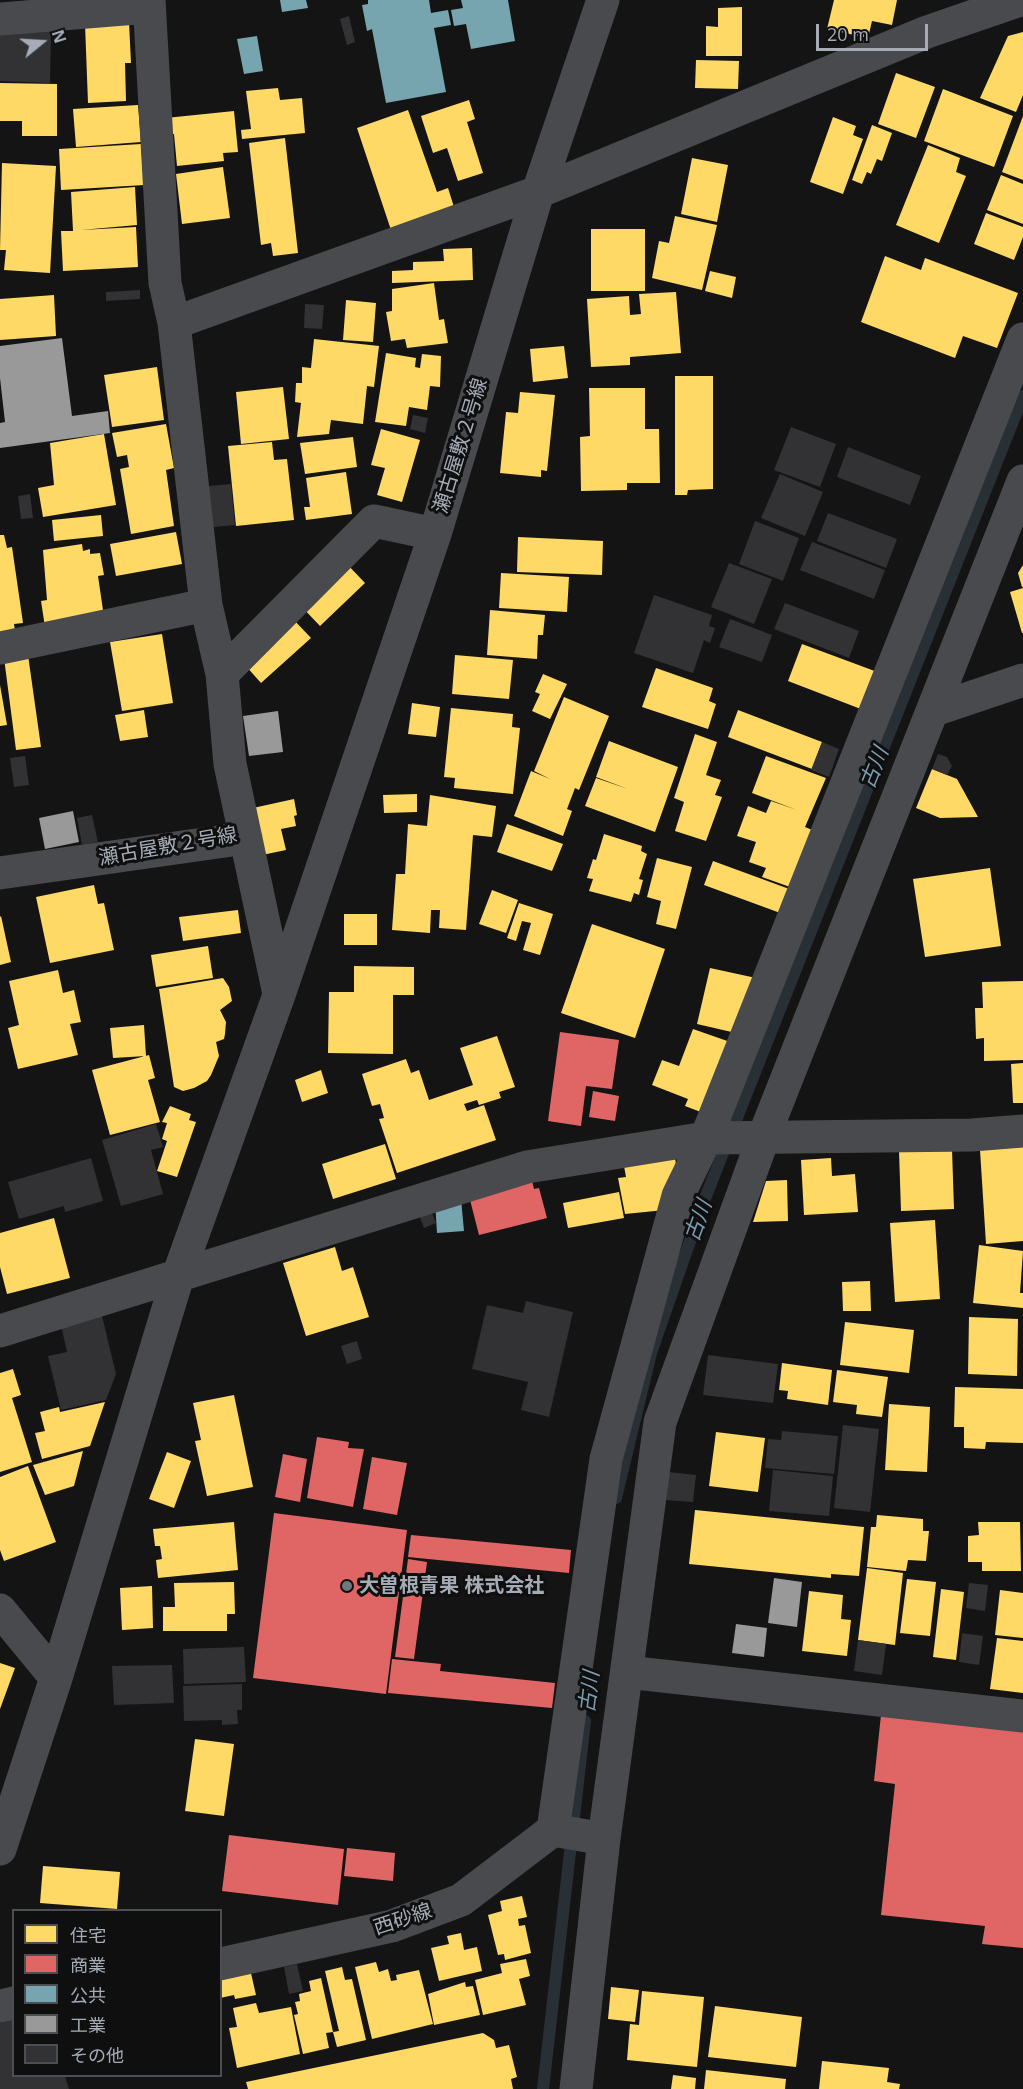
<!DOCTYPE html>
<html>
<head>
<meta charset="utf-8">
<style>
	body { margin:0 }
	#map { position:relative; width:1023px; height:2089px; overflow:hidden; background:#141415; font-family:"Open Sans","Noto Sans JP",sans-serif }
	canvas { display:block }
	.legend { position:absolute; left:12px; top:1909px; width:210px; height:168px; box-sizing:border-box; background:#0f0f10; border:2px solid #4b4e52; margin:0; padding:8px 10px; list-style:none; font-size:18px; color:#a5acb6 }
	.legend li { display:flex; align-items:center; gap:12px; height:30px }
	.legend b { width:30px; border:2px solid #4b4e52 }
	.north { position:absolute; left:12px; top:12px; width:60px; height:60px; -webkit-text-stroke:4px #0f0f10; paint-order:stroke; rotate:72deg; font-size:16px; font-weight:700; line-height:24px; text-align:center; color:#a5acb6 }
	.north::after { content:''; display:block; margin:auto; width:21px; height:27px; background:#a5acb6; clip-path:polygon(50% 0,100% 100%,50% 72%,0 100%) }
	.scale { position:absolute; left:816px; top:24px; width:112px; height:27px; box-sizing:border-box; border:3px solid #a5acb6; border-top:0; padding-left:8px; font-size:18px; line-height:21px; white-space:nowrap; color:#a5acb6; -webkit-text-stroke:4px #0f0f10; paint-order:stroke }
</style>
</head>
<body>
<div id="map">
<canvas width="1023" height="2089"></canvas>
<ul class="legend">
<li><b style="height:16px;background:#ffd966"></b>住宅</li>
<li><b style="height:16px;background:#e06666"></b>商業</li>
<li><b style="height:16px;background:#76a5af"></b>公共</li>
<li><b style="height:16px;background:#999"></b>工業</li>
<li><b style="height:16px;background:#323234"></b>その他</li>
</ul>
<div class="north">N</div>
<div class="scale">20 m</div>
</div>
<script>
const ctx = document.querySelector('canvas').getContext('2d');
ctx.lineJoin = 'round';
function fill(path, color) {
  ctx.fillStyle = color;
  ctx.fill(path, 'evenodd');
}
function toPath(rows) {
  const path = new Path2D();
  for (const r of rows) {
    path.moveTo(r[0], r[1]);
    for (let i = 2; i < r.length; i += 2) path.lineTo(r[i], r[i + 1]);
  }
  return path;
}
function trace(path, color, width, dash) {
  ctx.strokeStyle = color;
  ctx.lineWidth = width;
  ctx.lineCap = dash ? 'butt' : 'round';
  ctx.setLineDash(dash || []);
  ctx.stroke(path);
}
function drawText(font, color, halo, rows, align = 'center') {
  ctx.font = font + ' "Open Sans","Noto Sans JP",sans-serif';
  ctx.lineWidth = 6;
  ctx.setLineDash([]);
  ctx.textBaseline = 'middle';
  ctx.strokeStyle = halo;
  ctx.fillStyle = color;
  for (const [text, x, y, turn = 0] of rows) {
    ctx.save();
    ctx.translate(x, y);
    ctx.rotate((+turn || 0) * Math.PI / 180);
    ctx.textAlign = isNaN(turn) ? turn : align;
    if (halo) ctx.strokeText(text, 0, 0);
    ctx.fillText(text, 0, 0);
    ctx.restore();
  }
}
fill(toPath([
	[834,0,897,0,892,25,872,21,868,38,827,29],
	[742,7,742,56,706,56,706,26,718,27,718,8],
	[129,22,131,63,125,63,126,101,88,103,85,24],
	[1023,32,1023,95,1016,112,980,98,1008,36],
	[696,60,739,61,738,89,695,88],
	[896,73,935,87,916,138,878,124],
	[0,83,57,84,57,136,22,136,22,121,0,121],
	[278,88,280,100,302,98,305,133,242,139,241,130,251,129,246,91],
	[943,89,1013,116,994,167,924,141],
	[469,100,475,119,467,122,483,173,458,181,447,148,433,153,421,116],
	[138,105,141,142,76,147,73,109],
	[408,110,437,192,448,188,454,207,391,230,357,128],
	[234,111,238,152,223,153,224,161,177,166,174,134,167,135,166,118],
	[1023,116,1023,180,1002,172],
	[833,117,856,126,853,135,863,139,843,194,810,182],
	[872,125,892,133,882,161,877,159,871,174,867,172,862,184,852,180],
	[285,138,298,253,273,256,271,243,261,245,249,143],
	[141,144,144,185,61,190,59,149],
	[928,145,960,158,956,172,966,176,939,243,896,225],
	[692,158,728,165,717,222,681,214],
	[2,163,56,166,50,273,4,270,6,250,0,250],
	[223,167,230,218,182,224,176,174],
	[1001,175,1023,184,1023,224,987,210],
	[135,187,137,225,81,230,136,227,138,267,63,271,61,231,73,231,71,192],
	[986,213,1023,227,1023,237,1014,260,974,244],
	[675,216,717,225,702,290,652,278,659,241,669,243],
	[591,229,645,229,645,291,591,291],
	[472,248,473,280,392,283,392,271,413,270,413,262,444,261,443,249],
	[885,256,921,270,925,258,1018,293,997,348,963,336,955,358,861,322],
	[710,271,736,277,732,298,705,291],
	[434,283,439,320,444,319,448,343,407,348,405,339,391,341,386,312,392,311,392,289],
	[676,292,681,353,630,357,630,365,591,367,587,299,629,296,630,315,641,314,639,294],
	[54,295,56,336,0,340,0,299],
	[346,300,376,303,373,342,343,340],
	[314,339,379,346,374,387,367,386,363,424,331,420,329,434,297,437,301,403,295,402,296,383,302,383,302,367,311,368],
	[564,346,568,378,533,382,530,349],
	[386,353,416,358,415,367,420,368,422,354,441,356,440,387,430,386,427,410,409,407,406,426,375,422],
	[157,367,164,420,112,427,104,375],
	[675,376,713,376,713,489,688,490,687,495,675,495],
	[283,387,289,439,241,444,236,392],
	[589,388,645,388,645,429,659,429,660,483,627,483,627,490,581,491,580,437,590,436],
	[520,392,555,395,547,471,541,470,541,477,500,473,506,412,518,413],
	[166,424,174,468,166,470,174,526,131,534,120,469,129,467,127,455,117,457,112,433],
	[381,429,420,440,402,502,377,495,385,468,371,465],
	[104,434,116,505,43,517,38,488,54,485,50,443],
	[353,437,357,467,305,474,300,443],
	[272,442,274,460,287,459,294,520,236,526,228,446],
	[346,472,352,514,306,520,304,507,310,507,306,478],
	[101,515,103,536,54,541,52,520],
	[176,532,182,564,116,576,110,544],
	[0,535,4,535,7,548,12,547,23,623,14,624,15,631,0,633],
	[518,537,603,541,602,575,517,572],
	[82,544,83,551,90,549,90,554,100,553,104,575,98,576,104,617,45,627,41,601,47,600,43,550],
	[345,562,365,583,320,626,300,605],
	[1023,565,1023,587,1022,587,1018,573],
	[501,573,569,577,567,612,499,608],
	[1023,588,1023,633,1022,633,1010,592],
	[490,610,545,615,543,635,538,635,537,659,487,655],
	[293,619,311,638,261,683,245,665],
	[162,634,173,703,122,711,110,642],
	[802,644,880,673,866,711,788,681],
	[28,655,41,747,16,750,4,658],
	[455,655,513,660,509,699,452,694],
	[656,668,713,688,709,701,716,704,708,729,642,707],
	[543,674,567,684,550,719,532,711,540,694,535,692],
	[0,685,7,725,0,726],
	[564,697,609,716,579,790,575,788,567,809,572,811,563,836,514,816,531,771,550,779,534,771],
	[412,703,440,707,436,737,408,734],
	[451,708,513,714,512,727,520,728,513,794,454,788,455,778,444,777],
	[144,710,148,737,120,741,115,715],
	[738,710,822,742,812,769,728,737],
	[695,734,717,742,706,775,721,780,715,795,722,797,706,841,675,831,684,802,674,798],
	[609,741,678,767,655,832,585,806,596,778,628,789,596,777],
	[766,756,826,778,805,827,817,832,790,887,762,877,766,868,749,862,756,842,737,836,748,806,766,813,771,801,797,810,752,793],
	[932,769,957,779,978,817,940,818,916,808],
	[417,794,417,812,384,813,383,795],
	[430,795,496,806,492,837,473,835,466,930,439,928,440,910,431,910,430,933,392,930,396,874,405,874,408,824,427,826],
	[294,799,297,815,294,816,296,826,281,829,286,850,262,855,253,808],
	[507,824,563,844,552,871,497,852],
	[604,834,642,846,641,851,647,854,639,879,643,880,639,895,634,893,631,902,589,891,593,879,587,878,593,859,596,860],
	[657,858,692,867,676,929,656,924,661,901,647,897],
	[713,861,792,890,783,914,704,885],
	[990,868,1001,946,925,957,913,879],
	[94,885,98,904,104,903,114,950,50,963,36,897],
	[492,890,518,900,506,933,479,924],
	[519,903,553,914,540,955,523,950,531,923,522,921,516,941,507,938],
	[238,910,241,933,183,941,179,917],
	[344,914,377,914,377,945,344,945],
	[1,916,11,962,0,965,0,917],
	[592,924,665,949,635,1038,561,1013],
	[208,946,213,978,156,987,151,955],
	[354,966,414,967,414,995,393,995,393,1054,328,1053,329,992,354,992],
	[710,968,756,978,736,1033,697,1024],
	[58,970,63,993,74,990,81,1022,70,1024,78,1055,18,1069,8,1028,19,1025,9,981],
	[223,978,229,987,232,1001,220,1010,226,1022,225,1034,224,1039,216,1042,219,1056,211,1075,207,1081,194,1088,183,1091,174,1087,159,989],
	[1023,981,1023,1060,984,1061,984,1038,976,1039,975,1008,983,1008,982,982],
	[144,1025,146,1056,113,1058,110,1028],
	[693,1029,733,1043,706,1114,685,1106,688,1099,652,1085,662,1060,679,1066],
	[497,1036,515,1087,499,1092,501,1098,479,1105,477,1100,464,1104,467,1111,484,1105,496,1140,397,1173,379,1119,384,1118,380,1104,372,1106,362,1074,406,1059,411,1073,419,1070,429,1100,473,1085,460,1048],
	[149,1055,155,1078,148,1080,160,1122,110,1135,92,1070],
	[1023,1063,1023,1103,1013,1103,1011,1064],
	[321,1070,328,1093,302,1102,295,1080],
	[170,1106,191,1114,189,1120,196,1122,177,1177,157,1171,167,1141,162,1139,167,1123,162,1122],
	[385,1144,396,1179,333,1199,322,1164],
	[1023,1147,1023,1241,986,1244,980,1150],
	[952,1149,954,1209,901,1211,899,1151],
	[675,1158,678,1177,665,1210,625,1214,618,1178,626,1177,624,1166],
	[831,1158,832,1176,855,1174,858,1212,804,1215,801,1160],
	[787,1180,788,1221,753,1222,766,1181],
	[619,1192,624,1218,568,1228,563,1203],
	[54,1218,70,1278,7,1294,0,1267,0,1233],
	[935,1220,940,1299,895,1302,890,1223],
	[979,1245,1023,1251,1020,1293,1023,1293,1023,1308,973,1303],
	[335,1247,342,1271,353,1267,369,1317,306,1336,283,1263],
	[870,1281,871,1311,843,1311,842,1282],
	[969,1317,1018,1319,1017,1376,968,1374],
	[845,1322,914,1330,909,1373,840,1365],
	[782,1363,832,1370,828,1405,787,1399,788,1391,779,1390],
	[13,1369,21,1395,12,1398,32,1462,0,1472,0,1373],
	[837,1370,888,1377,882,1417,856,1414,857,1405,833,1402],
	[955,1387,1023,1389,1023,1443,986,1442,985,1449,964,1448,964,1427,954,1427],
	[234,1395,253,1487,207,1496,195,1441,201,1440,193,1403],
	[105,1402,90,1446,42,1459,35,1433,45,1431,40,1412,59,1407,60,1412],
	[889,1404,930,1407,927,1472,885,1470],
	[716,1432,765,1438,758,1492,709,1486],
	[83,1451,74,1486,45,1495,33,1465],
	[167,1452,191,1461,174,1508,149,1499],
	[28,1466,56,1542,4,1561,0,1550,0,1477],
	[695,1510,864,1527,859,1576,831,1574,831,1578,689,1564],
	[877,1515,923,1519,923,1531,929,1531,926,1561,908,1560,906,1571,867,1567,871,1527,876,1527],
	[234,1522,238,1570,158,1578,156,1560,162,1559,160,1546,155,1546,153,1529],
	[978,1522,1020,1522,1021,1571,982,1571,982,1562,968,1562,968,1536,979,1535],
	[867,1568,903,1573,895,1645,858,1640],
	[907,1579,936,1582,930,1636,900,1633],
	[234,1582,235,1614,227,1614,227,1631,163,1631,163,1607,175,1607,174,1583],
	[152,1586,153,1628,122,1630,120,1588],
	[941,1589,964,1592,956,1660,933,1657],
	[1000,1590,1023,1593,1023,1638,995,1635],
	[809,1591,843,1595,841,1619,851,1620,847,1656,802,1651],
	[997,1638,1023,1641,1023,1693,990,1689],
	[0,1663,15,1668,0,1709],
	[195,1739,234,1744,224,1816,185,1811],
	[43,1866,120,1872,117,1909,40,1903],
	[522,1896,527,1917,518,1919,519,1926,525,1925,531,1953,505,1960,504,1954,498,1955,488,1915,502,1911,500,1901],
	[461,1933,464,1950,477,1947,482,1971,439,1981,431,1948,449,1944,447,1936],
	[526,1959,530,1976,519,1979,526,2005,483,2015,475,1980,502,1973,500,1964],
	[376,1962,379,1972,388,1969,391,1981,397,1980,396,1975,419,1970,433,2024,372,2039,355,1967],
	[342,1967,345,1980,352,1979,366,2040,337,2047,333,2032,339,2031,325,1971],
	[250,1969,256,1995,235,1999,234,1995,220,1998,220,1970],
	[321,1978,333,2032,326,2033,329,2048,303,2054,294,2015,298,2014,295,2002,300,2001,299,1994,311,1991,309,1981],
	[465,1982,466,1987,473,1986,480,2015,434,2025,428,1994],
	[611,1987,639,1990,635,2022,608,2019],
	[642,1991,704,1997,697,2067,627,2060,630,2024,639,2025],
	[256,2003,259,2013,291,2007,300,2054,237,2068,229,2028,237,2027,233,2008],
	[715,2006,802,2017,796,2067,708,2057],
	[483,2033,494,2040,496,2048,509,2045,517,2077,511,2079,513,2089,248,2089,246,2082],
	[822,2061,889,2068,887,2082,900,2084,899,2089,819,2089],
	[706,2070,786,2079,785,2089,704,2089],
	[673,2075,696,2078,695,2089,671,2089]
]), '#ffd966');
fill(toPath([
	[560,1032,619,1040,612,1089,586,1086,581,1126,548,1121],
	[593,1091,619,1096,615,1121,589,1117],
	[532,1181,534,1189,539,1188,547,1218,479,1235,469,1196],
	[317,1437,349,1442,348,1448,364,1449,353,1507,307,1498],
	[283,1454,307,1459,300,1502,275,1497],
	[372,1457,407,1463,397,1515,363,1509],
	[274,1513,407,1530,386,1694,253,1678],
	[411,1535,571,1550,569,1573,408,1557],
	[408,1559,427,1562,414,1659,395,1657],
	[392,1659,441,1664,440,1671,555,1683,552,1708,388,1693],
	[881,1715,1023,1731,1023,1948,982,1944,985,1926,881,1915,895,1784,874,1781],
	[229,1835,344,1849,338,1905,222,1891],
	[347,1848,395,1853,393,1881,344,1876]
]), '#e06666');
fill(toPath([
	[280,0,306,0,308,8,282,12],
	[368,0,429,0,431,13,448,10,451,25,434,28,446,92,386,103,372,29,367,31,362,5,368,4],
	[461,0,508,0,515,41,471,49,466,24,454,26,451,10,463,8],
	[257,36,263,71,244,74,237,39],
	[461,1199,464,1231,437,1233,435,1201]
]), '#76a5af');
fill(toPath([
	[62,338,72,416,108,411,110,433,0,448,0,423,5,422,0,378,0,346],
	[278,711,283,752,249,756,243,716],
	[73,811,79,842,45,849,39,818],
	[774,1578,802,1582,797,1627,768,1623],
	[736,1624,767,1628,764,1657,732,1653]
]), '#999');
trace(toPath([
	[616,1498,651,1353,704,1201,1023,396],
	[543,2089,585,1721]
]), '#283036', 12);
fill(toPath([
	[349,16,355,42,347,45,340,19],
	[0,29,51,31,50,83,0,81],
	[140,290,140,299,106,301,106,292],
	[305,304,324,305,322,329,304,328],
	[413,415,428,418,425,433,410,429],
	[791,427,836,444,820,487,774,470],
	[848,447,921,476,910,505,837,477],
	[780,474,823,492,805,536,761,518],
	[231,484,235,525,213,527,208,486],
	[30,494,33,518,21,519,18,496],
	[828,513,897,539,886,568,817,541],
	[755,521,799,538,783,581,739,564],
	[812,542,885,570,874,599,800,570],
	[729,563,772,579,754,624,711,607],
	[654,595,712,615,709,626,715,628,710,643,704,640,693,673,634,653],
	[785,603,859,631,849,658,774,629],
	[730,619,772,635,762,662,719,647],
	[822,742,839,749,829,777,811,770],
	[938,754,947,757,952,766,947,775,932,769],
	[25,756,29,785,14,787,10,758],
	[92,815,98,842,82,845,77,818],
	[156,1124,163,1147,151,1150,163,1194,121,1206,102,1140],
	[91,1158,103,1201,65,1212,64,1206,19,1219,8,1182],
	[431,1211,436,1223,424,1228,419,1215],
	[526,1301,573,1312,549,1417,521,1410,528,1382,472,1369,487,1305,523,1313],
	[102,1316,116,1374,106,1400,61,1410,48,1356,67,1352,61,1325],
	[357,1341,362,1359,347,1364,341,1346],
	[708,1355,778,1364,773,1403,703,1395],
	[843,1425,879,1429,870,1512,834,1508],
	[782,1431,838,1436,834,1474,765,1468,768,1439,781,1440],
	[773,1470,833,1476,829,1516,769,1511],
	[668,1472,696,1475,693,1502,665,1500],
	[969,1583,988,1585,985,1611,966,1608],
	[962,1633,983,1636,979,1665,959,1662],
	[858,1640,886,1644,882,1675,854,1671],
	[244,1647,246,1682,184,1684,183,1649],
	[172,1665,174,1703,114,1705,112,1666],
	[242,1684,242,1710,237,1710,238,1724,222,1725,222,1720,184,1721,183,1686],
	[297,1964,303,1991,289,1994,284,1967],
	[14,2020,14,2076,65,2076,69,2089,0,2089,0,2023]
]), '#323234');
trace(toPath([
	[149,0,165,283,174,323,206,605,222,674,230,764,279,994],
	[0,19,149,7],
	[174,323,538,192,927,32,1020,0],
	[0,648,206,605],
	[222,674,374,521,435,534],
	[934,710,1023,680],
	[0,873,246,838],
	[0,1331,527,1167,706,1138,972,1135,1023,1131],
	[0,1610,56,1678],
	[627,1672,1023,1716],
	[553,1830,606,1459,678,1196,706,1138,1023,339],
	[0,1849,56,1678,178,1276,279,995,435,534,538,192,603,0],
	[220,1964,392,1926,461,1900,553,1830,604,1839],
	[0,2006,14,2003],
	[576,2089,604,1839,660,1422,764,1136,1023,481]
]), '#494a4d', 33);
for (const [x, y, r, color] of [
	[347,1586,6,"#72777e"]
]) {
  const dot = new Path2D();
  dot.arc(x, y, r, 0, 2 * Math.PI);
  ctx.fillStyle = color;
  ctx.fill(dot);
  trace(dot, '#0f0f10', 2);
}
drawText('20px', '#a5acb6', '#0f0f10', [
	["瀬古屋敷２号線",461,446,-73],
	["瀬古屋敷２号線",168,847,-10],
	["西砂線",403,1920,-18]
]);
drawText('bold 20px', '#a5acb6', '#0f0f10', [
	["大曽根青果 株式会社",359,1586]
], 'left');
drawText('italic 21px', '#7c9cb1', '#0f0f10', [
	["古川",875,768,-68],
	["古川",699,1221,-70],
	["古川",590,1692,-83]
]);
</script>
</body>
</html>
